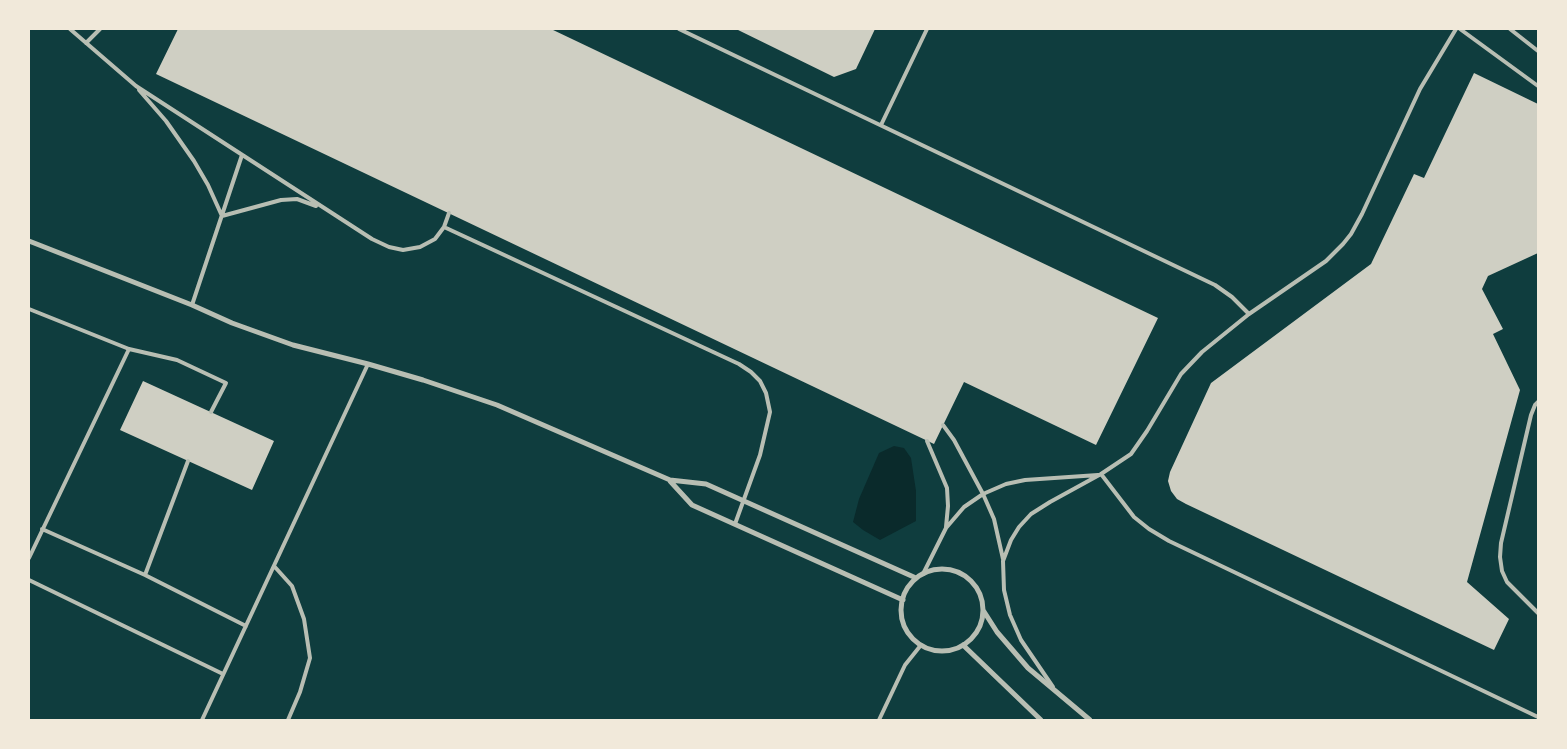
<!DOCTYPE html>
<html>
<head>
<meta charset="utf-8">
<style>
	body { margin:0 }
	#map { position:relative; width:1567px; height:749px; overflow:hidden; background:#0f3d3e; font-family:Commissioner,sans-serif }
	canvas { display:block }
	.frame { position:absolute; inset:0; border:30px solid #f1e9da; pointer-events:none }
</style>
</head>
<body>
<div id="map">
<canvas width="1567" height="749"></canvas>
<div class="frame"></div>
</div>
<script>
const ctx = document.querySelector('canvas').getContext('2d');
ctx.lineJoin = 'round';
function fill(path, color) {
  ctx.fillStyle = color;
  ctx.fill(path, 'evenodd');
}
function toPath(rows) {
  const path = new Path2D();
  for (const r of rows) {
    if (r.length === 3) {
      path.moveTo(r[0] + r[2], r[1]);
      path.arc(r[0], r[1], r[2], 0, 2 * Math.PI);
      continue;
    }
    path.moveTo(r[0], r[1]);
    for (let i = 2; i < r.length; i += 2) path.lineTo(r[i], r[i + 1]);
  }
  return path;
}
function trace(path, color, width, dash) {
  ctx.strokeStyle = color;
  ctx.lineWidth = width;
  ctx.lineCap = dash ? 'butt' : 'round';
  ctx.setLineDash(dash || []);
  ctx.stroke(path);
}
fill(toPath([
	[894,446,904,448,911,458,916,491,916,521,880,540,863,530,853,522,859,499,879,453]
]), '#0a2a2b');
fill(toPath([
	[178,29,551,29,1158,318,1096,445,964,382,934,444,156,74],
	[736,29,875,29,856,69,834,77],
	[1474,73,1538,104,1538,253,1488,276,1482,289,1503,329,1493,334,1520,390,1467,582,1509,619,1494,650,1186,504,1177,499,1171,491,1168,481,1170,472,1211,383,1371,264,1414,174,1424,178],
	[143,381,274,441,252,490,120,430]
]), '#cfcfc3');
trace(toPath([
	[70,29,136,86,372,239,389,247,403,250,420,247,435,239,444,227,449,213],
	[679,29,1215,285,1232,297,1249,314],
	[1460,29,1538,86],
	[1510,29,1538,51],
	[86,43,100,29],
	[139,90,166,121,194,161,208,185,222,216],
	[881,125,927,29],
	[222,216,281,200,297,199,316,206],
	[444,227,739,364,751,372,760,381,766,393,770,412,760,455,735,524],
	[192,305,242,155],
	[29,309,129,349,177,360,226,383,211,412],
	[1538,402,1535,405,1531,415,1501,543,1500,557,1502,571,1507,582,1538,613],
	[943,425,954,440,983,494,994,519,1003,559],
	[927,441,947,488,948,506,946,527],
	[1101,474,1134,517,1149,529,1169,541,1538,717],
	[42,529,145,575,246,626],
	[29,558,129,349],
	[274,566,292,586,304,619,310,658,300,692,288,720],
	[923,574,946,528,964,507,983,494,1006,484,1025,480,1098,475],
	[145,575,188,461],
	[29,580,223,674],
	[1053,687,1021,640,1010,615,1004,590,1003,561,1011,540,1019,527,1031,514,1050,502,1101,474,1131,454,1147,431,1181,374,1202,352,1249,314,1326,261,1343,244,1351,234,1362,214,1420,89,1456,29],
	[202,720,368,364],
	[879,720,905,665,921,645]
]), '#b8beb3', 4);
trace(toPath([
	[29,241,192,305,232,323,293,345,368,364,423,380,497,405,670,480,706,484,916,578],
	[670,481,692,505,903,600],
	[942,610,41],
	[983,610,997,632,1028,668,1090,720],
	[963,645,1041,720]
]), '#b8beb3', 5);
</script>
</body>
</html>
